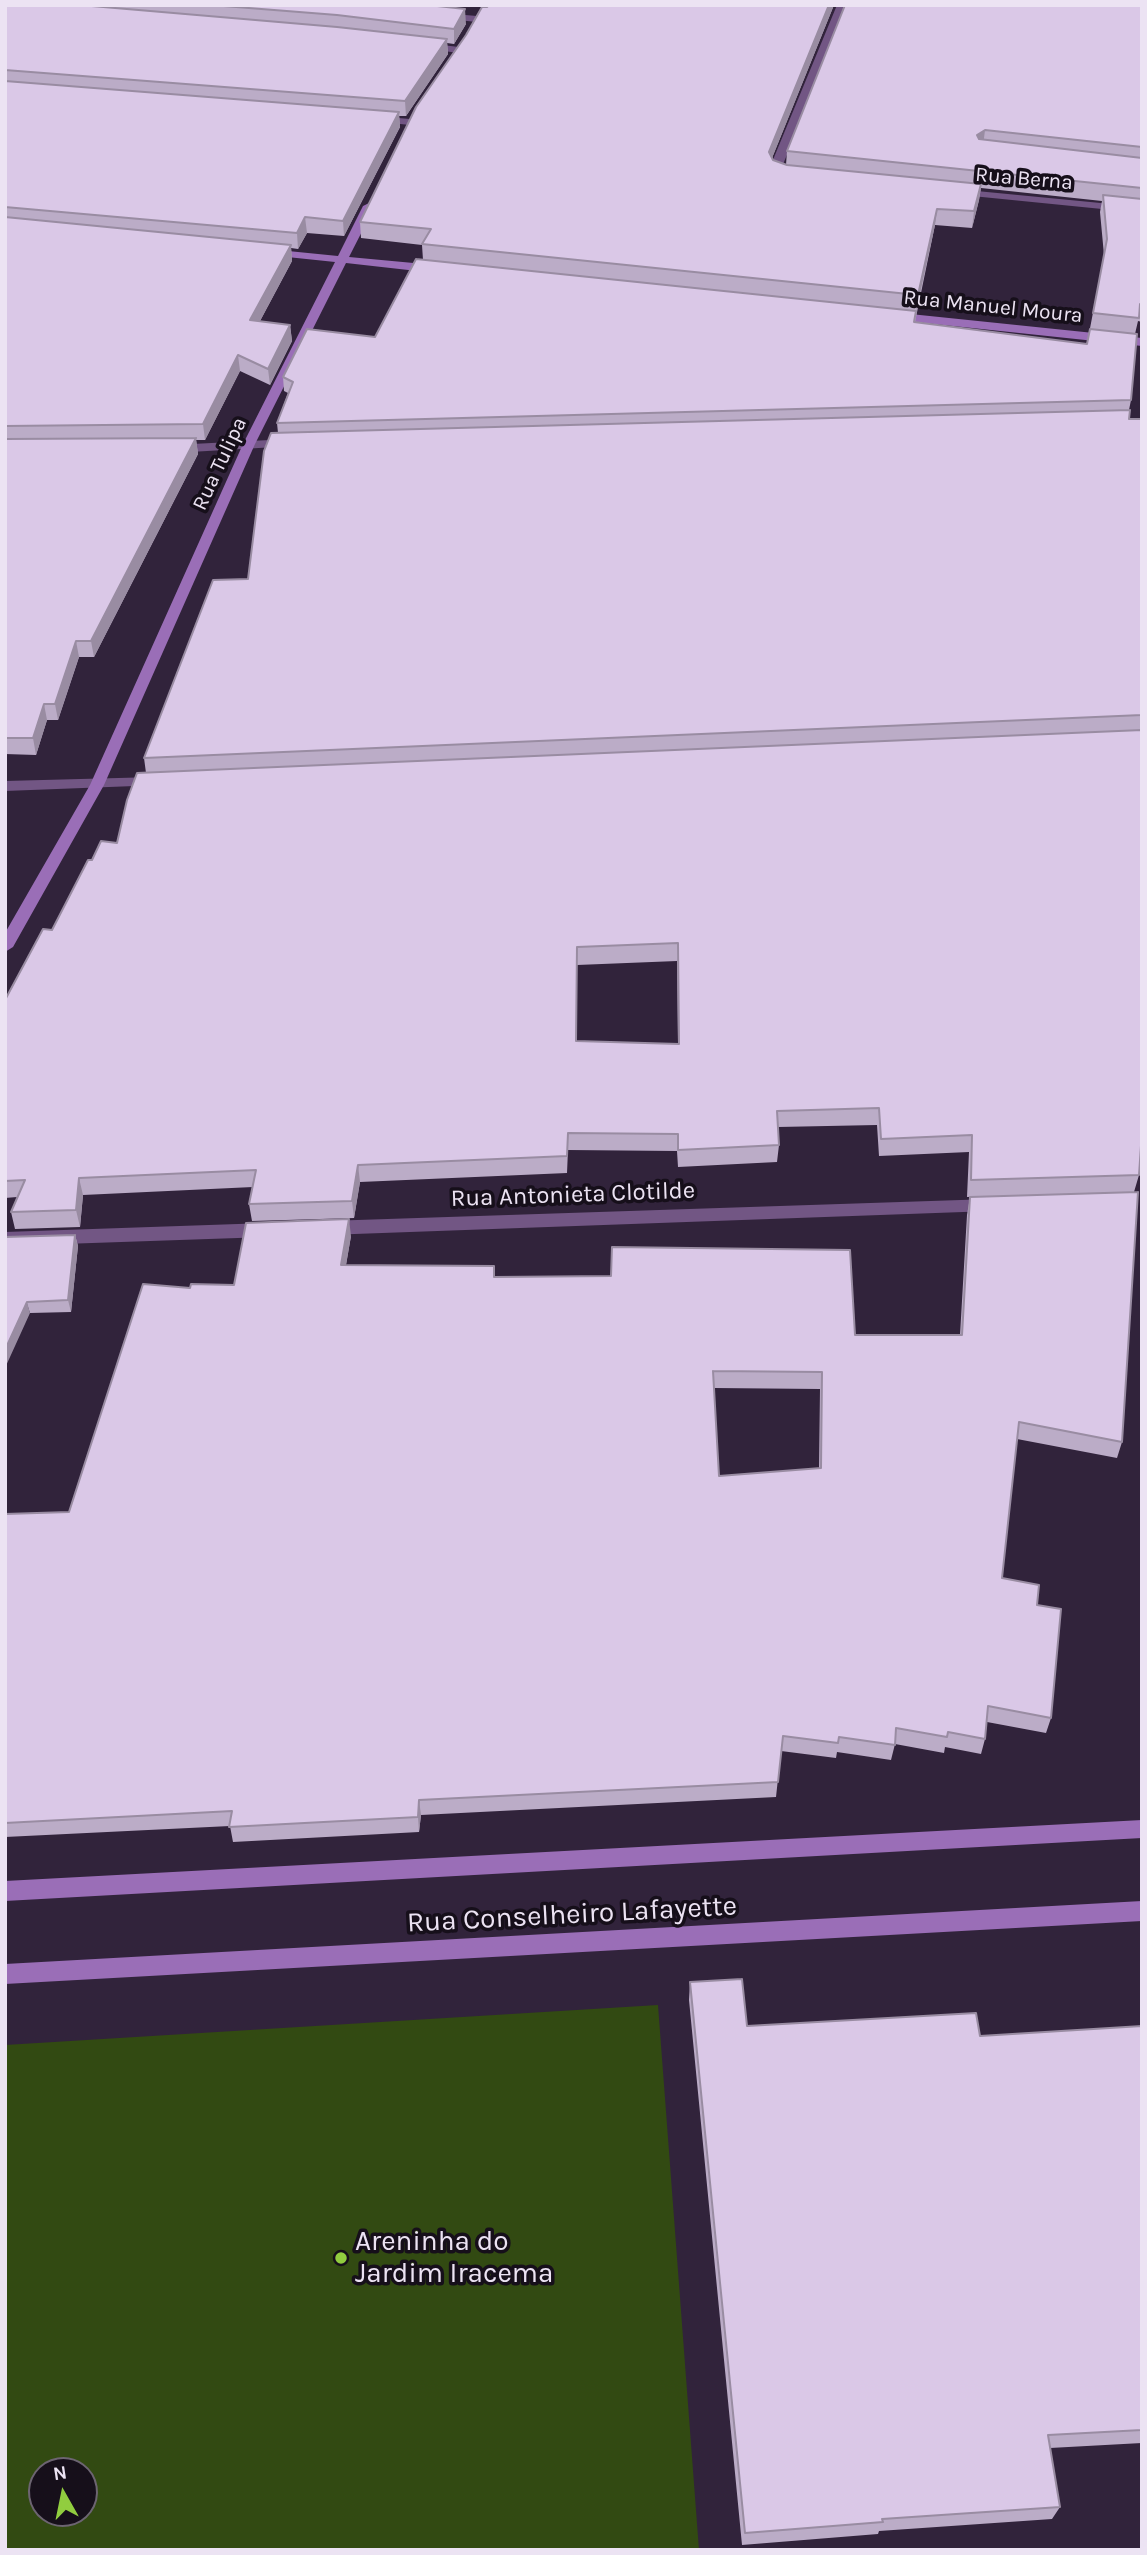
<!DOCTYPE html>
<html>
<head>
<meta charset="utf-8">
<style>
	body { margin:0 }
	#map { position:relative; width:1147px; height:2555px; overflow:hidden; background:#31233b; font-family:Karla,sans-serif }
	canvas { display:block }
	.frame { position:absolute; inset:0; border:7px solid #ece3f3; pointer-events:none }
	.north { position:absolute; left:28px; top:2457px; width:70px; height:70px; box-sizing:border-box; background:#160f1a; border:2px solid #6c6471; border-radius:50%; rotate:351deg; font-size:19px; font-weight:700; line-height:28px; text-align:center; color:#ece3f3 }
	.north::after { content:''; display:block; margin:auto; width:24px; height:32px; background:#91cd3f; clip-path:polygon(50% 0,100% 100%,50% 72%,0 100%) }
</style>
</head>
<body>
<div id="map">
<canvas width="1147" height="2555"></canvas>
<div class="frame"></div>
<div class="north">N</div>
</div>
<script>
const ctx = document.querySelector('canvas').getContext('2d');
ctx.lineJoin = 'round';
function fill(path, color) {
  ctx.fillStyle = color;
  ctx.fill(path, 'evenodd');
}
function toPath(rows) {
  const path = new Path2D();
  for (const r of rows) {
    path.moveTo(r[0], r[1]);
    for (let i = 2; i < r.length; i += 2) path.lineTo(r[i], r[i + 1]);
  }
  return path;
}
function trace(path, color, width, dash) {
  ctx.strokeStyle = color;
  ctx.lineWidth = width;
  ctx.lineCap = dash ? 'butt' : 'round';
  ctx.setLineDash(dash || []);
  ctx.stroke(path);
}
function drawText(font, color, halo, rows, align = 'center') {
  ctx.font = font + ' Karla,sans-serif';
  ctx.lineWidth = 7;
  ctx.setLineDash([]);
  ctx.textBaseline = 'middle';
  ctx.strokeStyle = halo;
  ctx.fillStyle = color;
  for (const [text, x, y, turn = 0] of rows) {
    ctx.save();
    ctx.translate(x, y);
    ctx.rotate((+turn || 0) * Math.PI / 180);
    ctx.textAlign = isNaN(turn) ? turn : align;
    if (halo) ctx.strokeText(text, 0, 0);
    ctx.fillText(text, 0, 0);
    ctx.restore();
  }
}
fill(toPath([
	[658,2005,699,2550,5,2550,5,2045],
	[42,2471,84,2471,84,2513,42,2513]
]), '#324a12');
fill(toPath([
	[442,13,477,16,482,19,477,22,438,18,437,16,442,13],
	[424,43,459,47,464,50,459,53,420,48,420,44,424,43]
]), '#725684');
fill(toPath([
	[837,5,847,5,782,167,782,170,795,176,789,179,773,174,770,167,837,5],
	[375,116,410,119,415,122,410,125,371,121,370,119,375,116],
	[956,189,1142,207,1142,213,952,194,950,192,956,189],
	[289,439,295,443,293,446,173,453,167,449,173,445,289,439],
	[156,777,161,779,163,782,161,785,5,791,5,781,156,777],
	[991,1199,997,1200,1000,1205,997,1210,991,1211,327,1235,321,1233,318,1228,321,1223,327,1221,991,1199],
	[267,1223,273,1225,276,1230,273,1235,267,1237,5,1246,5,1232,267,1223]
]), '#725684');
fill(toPath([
	[369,203,375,206,349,257,435,265,441,269,435,273,346,263,255,444,104,785,13,947,5,952,5,933,90,785,243,444,335,262,268,255,262,252,268,249,338,256,363,206,369,203],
	[891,312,1142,338,1142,346,887,319,887,313,891,312],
	[1142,1820,1142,1838,5,1901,5,1881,1142,1820],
	[1142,1901,1142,1921,5,1984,5,1964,1142,1901]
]), '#9a6eb7');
fill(toPath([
	[5,5,428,5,466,24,454,44,447,43,448,54,406,116,399,116,400,127,344,236,307,233,298,249,291,248,292,261,260,321,290,325,292,341,270,385,240,371,205,440,196,440,198,454,94,657,79,657,58,720,47,720,36,755,5,754],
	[489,5,834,5,772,158,773,160,786,165,787,151,1142,5,1142,322,1138,321,1135,334,1131,400,1129,410,1129,419,1142,419,1142,1147,1141,1148,1139,1175,1134,1192,967,1197,969,1152,879,1156,877,1125,778,1127,779,1145,777,1162,678,1167,677,1151,568,1150,567,1173,360,1182,354,1218,252,1221,249,1204,253,1187,83,1195,80,1227,15,1229,11,1212,17,1197,5,1198,5,1000,52,930,92,860,117,843,146,773,144,758,248,579,278,433,277,423,288,393,284,391,283,377,375,337,423,260,422,245,361,238,360,222],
	[981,188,1102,201,1100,212,1104,255,1087,344,915,322,935,225,972,228,979,200],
	[677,961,678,1044,576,1041,577,965],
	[970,1197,1122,1442,1117,1458,1017,1439,1002,1578,1037,1605,1051,1718,1046,1733,987,1722,985,1739,981,1754,945,1747,944,1753,895,1744,891,1760,837,1752,836,1758,781,1751,776,1797,421,1815,419,1832,233,1842,230,1826,5,1837,5,1514,69,1512,190,1288,234,1285,351,1236,346,1265,494,1266,495,1277,855,1335,960,1335,967,1215],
	[714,1388,820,1389,819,1469,719,1476],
	[75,1235,78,1246,71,1312,30,1313,5,1237],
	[690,1982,747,2026,980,2036,1142,2026,1142,2443,1050,2448,1060,2507,1052,2519,879,2531,878,2534,742,2545,689,2000]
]), '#bbacc7');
fill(toPath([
	[829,5,834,5,768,168,769,152],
	[465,9,466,24,454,44,454,29],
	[447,39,448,54,406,116,405,101],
	[399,112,400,127,344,236,343,221],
	[985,130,983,146,977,135],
	[981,184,979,200,972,228,974,211],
	[937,209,935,225,916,312,918,295],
	[305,217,307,233,298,249,297,233],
	[291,245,292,261,252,336,250,320],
	[290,325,292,341,270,385,268,369],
	[238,355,240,371,205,440,203,424],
	[196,438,198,454,94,657,91,641],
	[76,641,79,657,58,720,55,704],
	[44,704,47,720,36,755,33,738],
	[358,1165,360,1182,354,1218,352,1201],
	[79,1178,83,1195,80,1227,76,1210],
	[349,1219,351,1236,343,1282,341,1265],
	[75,1235,78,1246,71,1312,68,1300],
	[27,1302,30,1313,5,1368,5,1350],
	[419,1800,421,1815,419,1832,418,1817]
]), '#998ca2');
const building = toPath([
	[5,5,80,5,337,27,447,39,405,101,5,70,5,5],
	[211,5,428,5,465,9,454,29,337,15,211,5],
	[489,5,829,5,769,152,773,160,787,165,981,184,974,211,937,209,918,295,422,244,431,229,360,222,416,107,466,35,482,7,487,7,489,5],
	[845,5,1142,5,1142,147,985,130,977,135,979,139,1142,158,1142,188,787,151,845,5],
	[5,81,399,112,343,221,305,217,297,233,5,207,5,81],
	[1103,195,1142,199,1142,304,1140,304,1139,318,1093,313,1107,239,1103,195],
	[5,217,291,245,250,320,290,325,268,369,238,355,203,424,5,426,5,217],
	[416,259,916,311,914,322,1087,344,1090,329,1137,334,1131,400,277,423,293,382,283,377,307,329,375,337,416,259],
	[1130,410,1129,419,1142,419,1142,715,144,758,213,580,248,579,264,451,271,433,1130,410],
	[196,438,91,641,76,641,55,704,44,704,33,738,5,738,5,439,196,438],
	[1142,730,1142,1131,1139,1175,971,1180,972,1135,881,1139,879,1108,777,1111,779,1145,678,1150,678,1134,568,1133,567,1156,358,1165,352,1201,249,1204,256,1170,79,1178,76,1210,11,1212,25,1180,5,1181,5,1000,43,929,52,930,88,860,92,860,101,841,117,843,127,800,137,773,1142,730],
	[678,943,679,1044,576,1041,577,947,678,943],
	[1138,1192,1122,1442,1019,1422,1002,1578,1039,1585,1037,1605,1061,1609,1051,1718,988,1706,985,1739,948,1732,947,1737,896,1728,895,1745,839,1737,838,1743,783,1736,778,1782,419,1800,418,1817,229,1827,232,1811,5,1823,5,1514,69,1512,143,1284,190,1288,191,1284,234,1285,246,1223,349,1219,341,1265,494,1266,494,1277,611,1276,612,1247,850,1250,855,1335,962,1335,970,1197,1138,1192],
	[713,1371,822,1372,821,1468,719,1476,713,1371],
	[75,1235,68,1300,27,1302,5,1350,5,1237,75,1235],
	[742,1979,747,2026,976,2013,980,2036,1142,2026,1142,2430,1048,2435,1060,2507,882,2519,883,2522,745,2533,690,1982,742,1979]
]);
fill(building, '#dac8e7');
trace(building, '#998ca2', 2);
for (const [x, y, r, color] of [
	[341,2258,7,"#91cd3f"]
]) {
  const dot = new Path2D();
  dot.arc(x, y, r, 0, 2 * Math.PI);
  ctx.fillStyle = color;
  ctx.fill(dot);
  trace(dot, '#160f1a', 2.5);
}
drawText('21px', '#ece3f3', '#160f1a', [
	["Rua Berna",1024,179,5],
	["Rua Manuel Moura",993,307,6],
	["Rua Tulipa",220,464,-65]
]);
drawText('24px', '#ece3f3', '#160f1a', [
	["Rua Antonieta Clotilde",573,1195,-2]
]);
drawText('28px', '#ece3f3', '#160f1a', [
	["Rua Conselheiro Lafayette",572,1915,-3]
]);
drawText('28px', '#ece3f3', '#160f1a', [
	["Areninha do",355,2242],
	["Jardim Iracema",355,2274]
], 'left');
</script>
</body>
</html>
